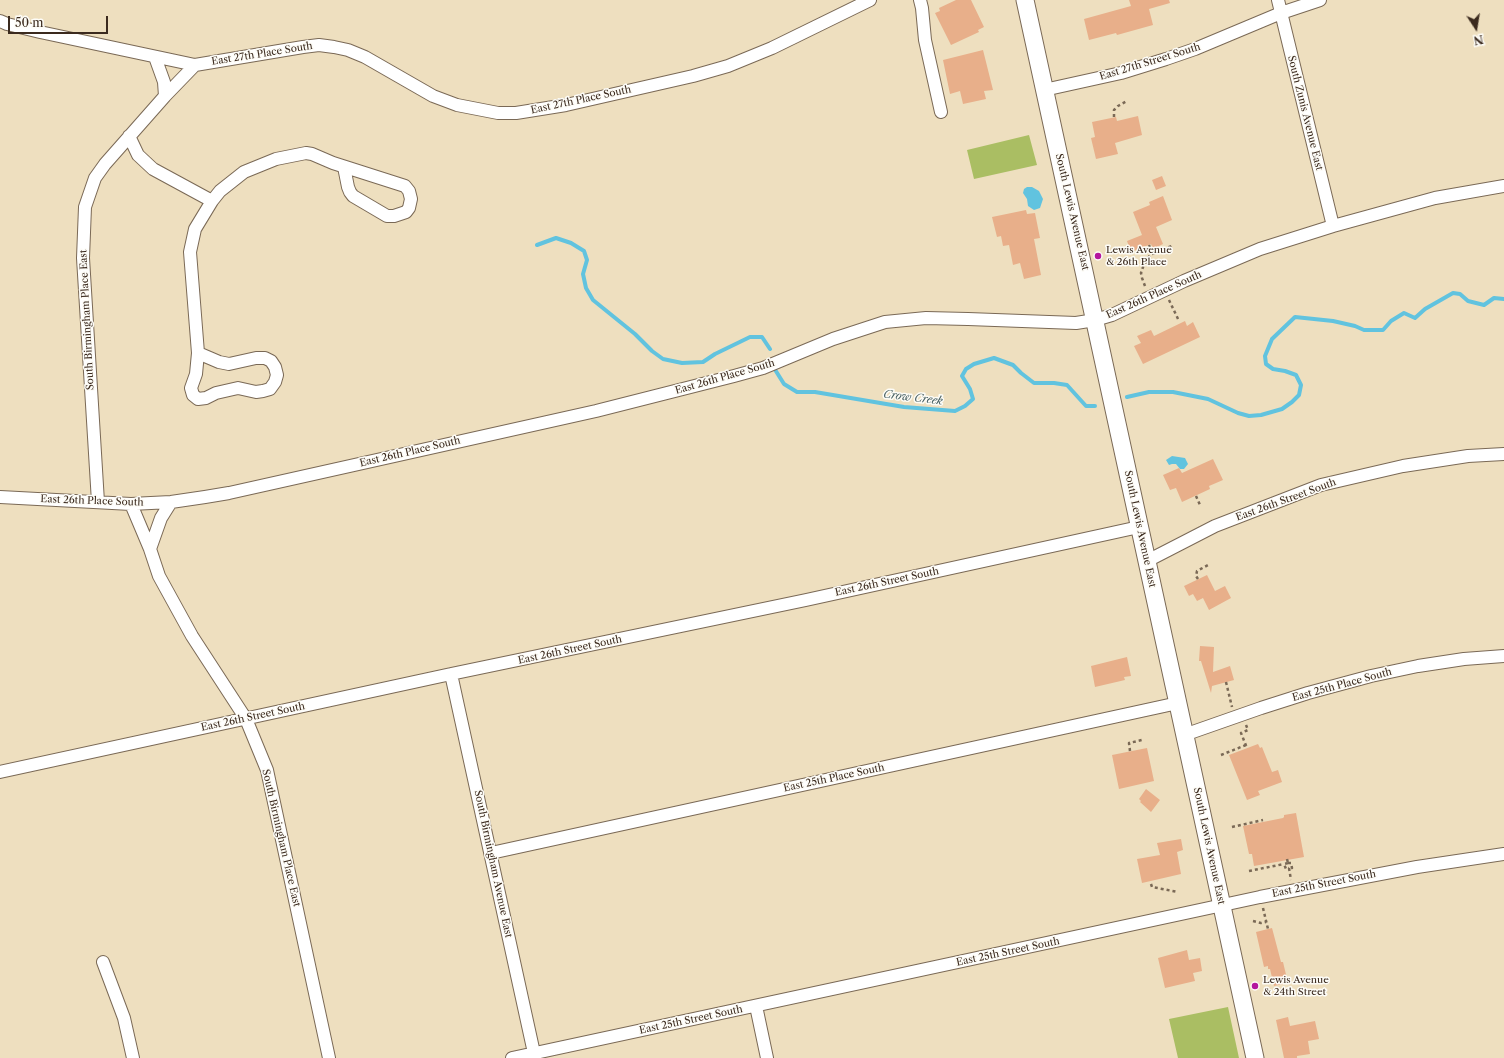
<!DOCTYPE html>
<html>
<head>
<meta charset="utf-8">
<style>
	body { margin:0 }
	#map { position:relative; width:1504px; height:1058px; overflow:hidden; background:#eedfbf; font-family:"Libre Caslon Text",serif }
	canvas { display:block }
	.north { position:absolute; left:1456px; top:8px; width:40px; height:40px; -webkit-text-stroke:3px #fdfcf7; paint-order:stroke; rotate:168deg; font-size:11px; font-weight:700; line-height:16px; text-align:center; color:#3b2a1e }
	.north::after { content:''; display:block; margin:auto; width:14px; height:18px; background:#3b2a1e; clip-path:polygon(50% 0,100% 100%,50% 72%,0 100%) }
	.scale { position:absolute; left:8px; top:16px; width:100px; height:18px; box-sizing:border-box; border:2px solid #3b2a1e; border-top:0; padding-left:5px; font-size:12px; line-height:14px; white-space:nowrap; color:#3b2a1e; -webkit-text-stroke:3px #fdfcf7; paint-order:stroke }
</style>
</head>
<body>
<div id="map">
<canvas width="1504" height="1058"></canvas>
<div class="north">N</div>
<div class="scale">50 m</div>
</div>
<script>
const ctx = document.querySelector('canvas').getContext('2d');
ctx.lineJoin = 'round';
function fill(path, color) {
  ctx.fillStyle = color;
  ctx.fill(path, 'evenodd');
}
function toPath(rows) {
  const path = new Path2D();
  for (const r of rows) {
    path.moveTo(r[0], r[1]);
    for (let i = 2; i < r.length; i += 2) path.lineTo(r[i], r[i + 1]);
  }
  return path;
}
function trace(path, color, width, dash) {
  ctx.strokeStyle = color;
  ctx.lineWidth = width;
  ctx.lineCap = dash ? 'butt' : 'round';
  ctx.setLineDash(dash || []);
  ctx.stroke(path);
}
function drawText(font, color, halo, rows, align = 'center') {
  ctx.font = font + ' "Libre Caslon Text",serif';
  ctx.lineWidth = 3;
  ctx.setLineDash([]);
  ctx.textBaseline = 'middle';
  ctx.strokeStyle = halo;
  ctx.fillStyle = color;
  for (const [text, x, y, turn = 0] of rows) {
    ctx.save();
    ctx.translate(x, y);
    ctx.rotate((+turn || 0) * Math.PI / 180);
    ctx.textAlign = isNaN(turn) ? turn : align;
    if (halo) ctx.strokeText(text, 0, 0);
    ctx.fillText(text, 0, 0);
    ctx.restore();
  }
}
fill(toPath([
	[1029,135,1037,165,974,179,967,150],
	[1228,1007,1239,1058,1178,1058,1169,1019]
]), '#aabe63');
fill(toPath([
	[1027,187,1032,187,1039,191,1043,199,1040,208,1034,210,1028,206,1027,199,1023,193,1024,189],
	[1172,456,1185,458,1188,464,1184,469,1180,469,1176,464,1172,464,1169,465,1166,460]
]), '#61c3df');
trace(toPath([
	[537,245,556,238,571,243,584,251,587,260,583,274,586,288,593,300,635,334,652,351,663,359,682,363,703,362,715,354,750,337,762,337,770,349],
	[774,368,784,384,797,392,815,392,904,407,955,411,965,406,973,399,970,389,962,376,966,369,974,364,994,358,1013,365,1021,373,1034,383,1054,383,1067,385,1086,406,1095,406],
	[1127,397,1149,392,1173,392,1208,399,1238,413,1249,416,1261,415,1282,409,1292,402,1299,395,1301,385,1296,375,1285,371,1273,369,1266,364,1265,356,1272,339,1295,317,1333,321,1355,326,1364,330,1383,330,1391,321,1404,313,1415,318,1425,309,1453,293,1460,294,1468,301,1484,305,1494,298,1504,299]
]), '#61c3df', 4);
fill(toPath([
	[956,0,971,0,984,27,978,30,979,32,951,45,935,13,940,11,939,8],
	[1129,0,1169,0,1170,3,1149,9,1153,25,1117,35,1116,33,1089,40,1084,19,1131,6],
	[983,50,993,90,984,91,986,99,963,104,960,91,950,94,943,60],
	[1138,116,1142,135,1115,143,1118,154,1096,159,1091,138,1095,137,1092,122,1116,117,1117,121],
	[1162,176,1166,186,1156,190,1152,180],
	[1163,196,1172,220,1156,227,1163,244,1153,249,1151,244,1131,252,1127,241,1142,235,1133,212,1150,205,1149,202],
	[1026,210,1027,214,1035,213,1040,238,1034,239,1041,275,1024,279,1020,263,1013,265,1009,245,1003,246,1001,236,997,237,992,217],
	[1185,321,1187,326,1193,322,1200,337,1143,364,1134,346,1141,343,1137,336,1151,330,1154,336],
	[1213,459,1223,480,1209,486,1210,489,1182,502,1176,488,1170,490,1163,475,1179,468,1182,473],
	[1207,575,1215,591,1225,586,1231,598,1209,610,1203,598,1197,601,1193,594,1189,596,1184,586],
	[1200,646,1214,647,1213,672,1230,666,1234,680,1212,686,1211,693,1201,661,1199,661],
	[1127,657,1131,676,1124,677,1125,680,1095,687,1091,666],
	[1258,744,1260,748,1262,747,1272,772,1278,770,1282,782,1258,791,1260,795,1247,800,1229,755],
	[1147,748,1154,781,1119,789,1112,755],
	[1146,789,1160,800,1151,812,1140,802,1141,801,1139,799],
	[1296,813,1304,857,1254,866,1252,854,1249,854,1243,826,1283,818,1284,817,1284,815],
	[1181,839,1183,850,1177,852,1181,874,1142,883,1137,859,1160,855,1157,843],
	[1272,928,1281,962,1283,962,1288,983,1274,986,1270,969,1268,969,1268,966,1264,967,1256,932],
	[1187,950,1189,960,1200,958,1202,971,1193,973,1195,981,1165,988,1158,958],
	[1288,1017,1290,1026,1315,1021,1319,1039,1308,1041,1310,1054,1297,1056,1297,1058,1284,1058,1276,1020]
]), '#e8af8a');
const street = toPath([
	[920,0,922,8,925,40,941,112],
	[1278,0,1333,226],
	[0,21,7,24,40,32,195,65,303,47,319,45,334,47,348,50,365,57,433,96,457,105,498,113,516,113,566,105,693,76,728,66,772,48,870,0],
	[155,57,164,82,165,96],
	[1044,90,1121,73,1166,59,1195,49,1281,13,1320,0],
	[129,136,138,155,153,169,212,201],
	[198,353,219,362,229,364,256,358,265,358,271,361,275,367,277,375,275,382,270,389,263,391,256,392,238,388,216,393,206,398,198,399,193,395,191,388,196,374,198,353,190,252,195,229,212,201,220,191,244,172,276,159,306,153,312,154,333,163,405,186,409,191,411,199,409,208,406,212,394,216,387,216,353,196,350,192,348,187,344,167],
	[0,497,131,504,171,502,205,497,229,493,596,411,734,376,763,368,833,339,885,322,926,318,968,319,1076,323,1095,320,1112,315,1184,281,1260,249,1333,226,1435,198,1504,186],
	[98,502,83,258,85,207,95,178,105,164,165,96,195,65],
	[131,504,150,549,159,576,192,636,246,719,267,770,329,1058],
	[150,549,161,518,171,502],
	[1147,561,1215,526,1321,485,1403,466,1468,456,1504,454],
	[451,674,534,1053],
	[1184,735,1261,708,1308,693,1371,676,1418,666,1464,659,1504,656],
	[0,772,451,674,806,600,1139,527],
	[491,853,1178,703],
	[103,962,124,1018,133,1058],
	[756,1006,767,1058],
	[512,1058,1260,897,1417,867,1504,854]
]);
const secondary = toPath([
	[1025,0,1255,1058]
]);
trace(street, '#7a6956', 14);
trace(secondary, '#7a6956', 19);
trace(toPath([
	[1114,117,1114,110,1118,106,1127,101],
	[1149,245,1152,254],
	[1145,286,1142,278,1141,273,1143,267,1150,255,1174,245],
	[1169,300,1179,321],
	[1196,496,1200,505],
	[1198,579,1196,576,1197,571,1208,565],
	[1226,682,1232,707],
	[1246,725,1248,730,1241,733,1247,748],
	[1130,751,1129,743,1142,740],
	[1221,755,1246,745],
	[1232,827,1263,820],
	[1287,859,1288,863],
	[1288,863,1284,864,1286,869,1289,868],
	[1288,863,1291,863,1292,868,1289,868],
	[1289,868,1291,880],
	[1249,871,1284,864],
	[1151,884,1152,887,1178,892],
	[1263,908,1268,929],
	[1253,921,1261,923,1266,922]
]), '#7a6956', 2.5, [3, 3]);
trace(street, '#fff', 12);
trace(secondary, '#fff', 17);
for (const [x, y, r, color] of [
	[1098,256,4,"#b5179e"],
	[1255,986,4,"#b5179e"]
]) {
  const dot = new Path2D();
  dot.arc(x, y, r, 0, 2 * Math.PI);
  ctx.fillStyle = color;
  ctx.fill(dot);
  trace(dot, '#fdfcf7', 1.5);
}
drawText('10px', '#3b2a1e', '#fdfcf7', [
	["East 27th Place South",262,54,-9],
	["East 27th Street South",1150,62,-17],
	["East 27th Place South",581,100,-12],
	["South Zunis Avenue East",1305,113,76],
	["South Lewis Avenue East",1072,212,77],
	["East 26th Place South",1154,295,-24],
	["South Birmingham Place East",87,320,-93],
	["East 26th Place South",725,377,-16],
	["East 26th Place South",410,452,-13],
	["East 26th Street South",1286,500,-20],
	["East 26th Place South",92,501,2],
	["South Lewis Avenue East",1140,529,78],
	["East 26th Street South",887,582,-12],
	["East 26th Street South",570,650,-12],
	["East 25th Place South",1342,685,-15],
	["East 26th Street South",253,717,-12],
	["East 25th Place South",834,778,-12],
	["South Birmingham Place East",281,838,77],
	["South Lewis Avenue East",1209,846,78],
	["South Birmingham Avenue East",493,864,78],
	["East 25th Street South",1324,884,-11],
	["East 25th Street South",1008,952,-12],
	["East 25th Street South",691,1020,-12]
]);
drawText('10px', '#3b2a1e', '#fdfcf7', [
	["Lewis Avenue",1106,250],
	["& 26th Place",1106,262],
	["Lewis Avenue",1263,980],
	["& 24th Street",1263,992]
], 'left');
drawText('italic 11px', '#486062', '#fdfcf7', [
	["Crow Creek",913,398,7]
]);
</script>
</body>
</html>
